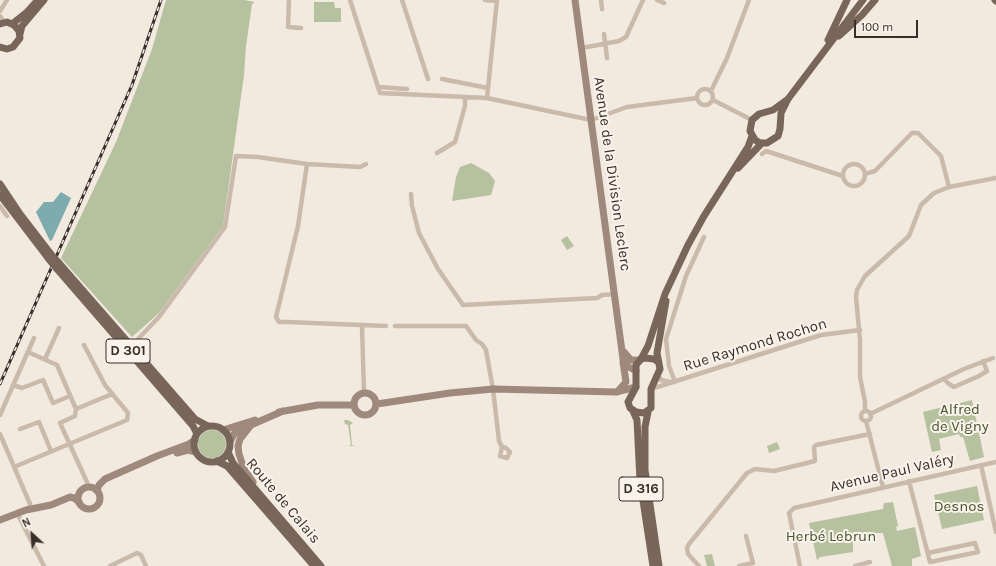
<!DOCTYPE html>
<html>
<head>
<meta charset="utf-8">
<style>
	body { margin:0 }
	#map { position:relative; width:996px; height:566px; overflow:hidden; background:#f2e9df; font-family:Karla,sans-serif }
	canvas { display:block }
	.north { position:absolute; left:12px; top:514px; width:40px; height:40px; -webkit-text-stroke:3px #faf3eb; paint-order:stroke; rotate:334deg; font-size:11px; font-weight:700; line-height:16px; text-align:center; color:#382e2a }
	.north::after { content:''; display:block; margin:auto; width:14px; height:18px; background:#382e2a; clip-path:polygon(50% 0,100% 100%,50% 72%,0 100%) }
	.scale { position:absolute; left:854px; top:20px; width:64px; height:18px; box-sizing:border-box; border:2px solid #382e2a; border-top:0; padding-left:5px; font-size:12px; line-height:14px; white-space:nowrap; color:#382e2a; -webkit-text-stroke:3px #faf3eb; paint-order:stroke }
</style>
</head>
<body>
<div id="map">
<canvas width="996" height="566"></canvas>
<div class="north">N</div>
<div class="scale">100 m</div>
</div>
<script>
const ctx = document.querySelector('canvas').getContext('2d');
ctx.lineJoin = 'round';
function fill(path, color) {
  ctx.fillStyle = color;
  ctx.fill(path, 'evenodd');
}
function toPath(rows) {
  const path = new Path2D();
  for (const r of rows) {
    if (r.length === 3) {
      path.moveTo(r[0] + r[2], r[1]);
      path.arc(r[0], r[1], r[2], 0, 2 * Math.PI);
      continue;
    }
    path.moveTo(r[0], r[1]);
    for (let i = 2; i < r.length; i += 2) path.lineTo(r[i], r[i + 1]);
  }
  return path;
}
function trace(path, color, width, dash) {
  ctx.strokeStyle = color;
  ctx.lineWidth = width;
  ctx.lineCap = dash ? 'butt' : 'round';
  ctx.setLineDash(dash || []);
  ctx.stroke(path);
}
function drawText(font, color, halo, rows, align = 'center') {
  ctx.font = font + ' Karla,sans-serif';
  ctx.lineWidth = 4;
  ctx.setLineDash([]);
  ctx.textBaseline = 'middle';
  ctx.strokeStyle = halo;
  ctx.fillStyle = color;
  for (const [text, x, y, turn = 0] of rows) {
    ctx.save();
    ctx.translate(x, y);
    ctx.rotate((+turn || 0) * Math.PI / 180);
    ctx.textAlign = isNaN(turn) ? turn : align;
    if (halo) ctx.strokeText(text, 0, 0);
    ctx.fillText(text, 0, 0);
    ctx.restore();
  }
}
fill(toPath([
	[166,0,244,0,255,2,252,4,246,46,244,75,223,226,159,313,132,337,61,258,116,142,152,49],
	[314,2,334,2,335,8,341,8,341,22,314,22],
	[471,163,489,173,495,181,491,195,452,201,456,177,460,167],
	[567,236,574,246,567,250,561,240],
	[972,400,984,457,970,461,963,437,960,437,959,434,939,439,941,450,932,452,923,412],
	[348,420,353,423,350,425,352,445,355,446,348,446,351,445,348,425,345,424,344,420],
	[212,444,14],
	[777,442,780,449,769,453,767,446],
	[977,486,984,520,942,529,934,495],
	[893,502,898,526,896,527,897,531,915,527,921,556,912,559,912,566,892,566,883,533,871,533,853,537,853,552,820,557,817,560,809,523,883,509,884,503],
	[712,554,715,566,707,566,704,555]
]), '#b5c19f');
fill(toPath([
	[61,192,71,198,52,240,50,241,36,212,44,202,53,202]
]), '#7eabae');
trace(toPath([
	[289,0,288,27,301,28],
	[350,0,380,93,487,98,591,120,627,107,697,98],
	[402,0,428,79],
	[485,0,497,1],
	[601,0,602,9],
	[657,0,664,3],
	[0,11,7,0],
	[0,16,5,23],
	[604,34,607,58],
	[582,48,619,41,626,37,643,0],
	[442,79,488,88],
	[378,87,407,89],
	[705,97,8],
	[711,91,727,58,749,0],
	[487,98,497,0],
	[713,100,752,120],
	[437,153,455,142,465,106,465,98],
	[762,154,766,151,843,176],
	[307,164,298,226,276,317,279,322,287,322,386,326],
	[854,175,11],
	[865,174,875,171,912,133,918,133,941,156,949,187,996,178],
	[411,194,412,206,419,233,438,269,463,305,597,298,602,295,615,294],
	[0,206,7,216],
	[362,326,364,393],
	[395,326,466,326,476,340,482,344,486,350,493,389,499,441,502,447,506,448,510,452,507,458,500,456,502,447],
	[28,352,57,365,76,409],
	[45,359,59,328],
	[149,361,139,348,138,339,159,317,225,227,236,156,258,157,307,164,360,167,366,164],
	[658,375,661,380,670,382],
	[944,379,949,384,954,387,979,376,987,371,983,361],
	[675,382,669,366,666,339,686,276,704,237],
	[13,385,22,388,43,380,53,403,70,396],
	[651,389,821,335,860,330],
	[76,409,75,416,60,423,87,482,88,487],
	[76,409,112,394],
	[865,411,865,402,860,377,860,340,856,297,857,290,865,276,909,236,921,205,934,193,949,187],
	[866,416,5],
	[870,414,964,369,993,358],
	[0,415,34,338],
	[866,421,883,487],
	[20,429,39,422,51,451],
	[0,434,30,504,30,509],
	[981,465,996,532],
	[14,467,127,420,128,413,105,385,84,345],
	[909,481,930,562,978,552,975,543,928,553],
	[17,513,44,566],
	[110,566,137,553,141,555,146,566],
	[699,566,688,554,687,548,689,544,747,473,755,469,774,471,815,461,814,447,816,445,870,434],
	[739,566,753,563,746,536],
	[800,566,789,513,794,508,996,462],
	[855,566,870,562]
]), '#cabaab', 4.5);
trace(toPath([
	[575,0,623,359,627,366,636,371],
	[624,352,631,360,640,360],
	[617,392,626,382,623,362],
	[365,404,11],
	[377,404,450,393,493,389,616,392,636,387],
	[279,412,318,405,354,405],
	[223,430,255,420],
	[230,442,234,434,247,425],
	[177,453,188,450,196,452],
	[253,482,244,469,239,454,238,446,240,439,251,425,283,411],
	[89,498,11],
	[97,491,99,485,105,479,157,456,189,444,195,440],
	[0,520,26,510,51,505,70,497,74,498,79,502]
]), '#9e897c', 7);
trace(toPath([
	[995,0,996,1],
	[0,24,7,22,14,25,19,31,20,38,13,47,7,49,0,47],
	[12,24,26,13,38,0],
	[20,34,22,26,44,0],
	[839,36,862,15,875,0],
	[828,40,847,0],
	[788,99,773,110,759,114,752,120,750,131,755,140,760,143,767,143,778,136,780,129,781,113,788,99,863,0],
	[738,168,762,143],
	[0,184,20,214,50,253],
	[0,195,48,258],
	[59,263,195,419,208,426],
	[57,269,193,426,197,434],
	[641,359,648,346,665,294,688,245,704,216,748,147,752,136],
	[658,362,654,359,645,358,641,359,636,365,636,387,628,402,630,408,636,412,644,413,651,408,651,389,660,369,657,353,666,301],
	[633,411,637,420,640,481,653,566],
	[648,412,645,427,645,470,659,566],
	[212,444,18],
	[228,452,233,463,321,566],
	[217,461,227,466,314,566]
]), '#79665b', 7);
const rail = toPath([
	[0,384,132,85,161,0]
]);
trace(rail, '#382e2a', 3);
trace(rail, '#faf3eb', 1.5, [4.5]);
trace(toPath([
	[50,253,59,263],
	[48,258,57,269]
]), '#79665b', 7);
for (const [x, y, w] of [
	[128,351,44],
	[641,489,44]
]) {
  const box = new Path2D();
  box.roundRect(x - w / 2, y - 12, w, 24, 3);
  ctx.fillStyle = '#faf3eb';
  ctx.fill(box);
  trace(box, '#382e2a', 1);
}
drawText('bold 14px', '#382e2a', null, [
	["D 301",128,351],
	["D 316",641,489]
]);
drawText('15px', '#382e2a', '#faf3eb', [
	["Avenue de la Division Leclerc",612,174,82],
	["Rue Raymond Rochon",755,345,-17],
	["Avenue Paul Valéry",892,473,-13],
	["Route de Calais",283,501,50]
]);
drawText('15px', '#46552e', '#faf3eb', [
	["Alfred",960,410],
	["de Vigny",960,427],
	["Desnos",959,507],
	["Herbé Lebrun",831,537]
]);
</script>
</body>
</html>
